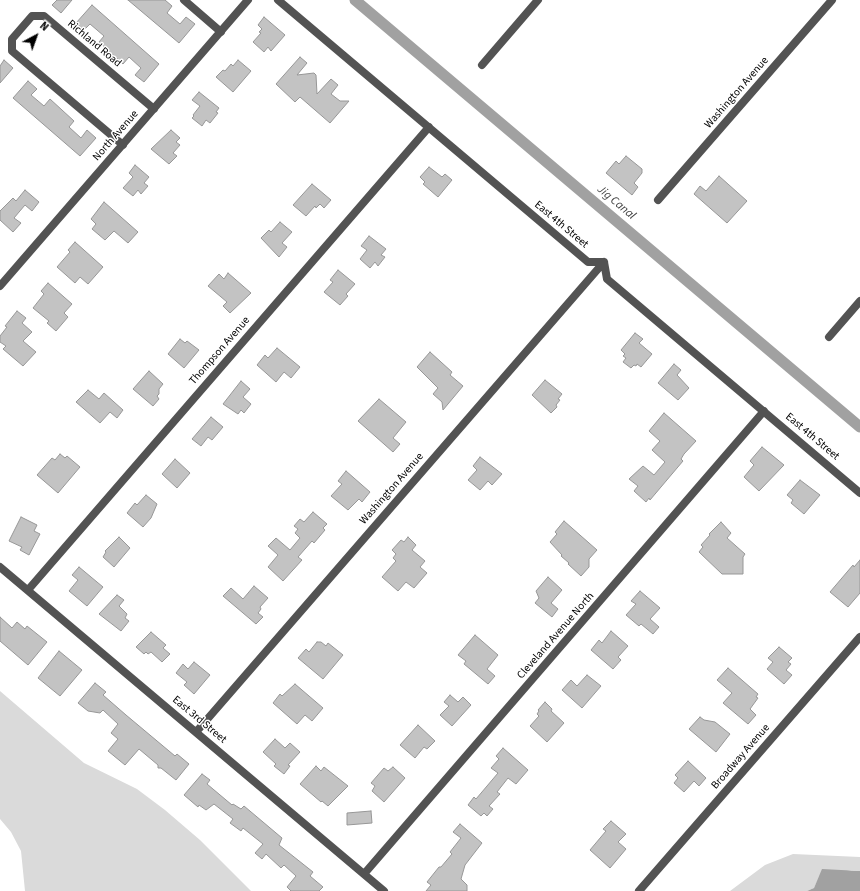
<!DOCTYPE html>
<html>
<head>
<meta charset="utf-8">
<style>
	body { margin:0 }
	#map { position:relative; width:860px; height:891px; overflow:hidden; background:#fff; font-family:"Source Sans 3",sans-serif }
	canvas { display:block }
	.north { position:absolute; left:16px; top:16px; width:40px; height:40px; -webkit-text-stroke:3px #fff; paint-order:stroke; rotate:41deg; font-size:11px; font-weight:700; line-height:16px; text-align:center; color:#000 }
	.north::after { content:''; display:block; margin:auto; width:14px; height:18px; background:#000; clip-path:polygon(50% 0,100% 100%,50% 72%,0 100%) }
</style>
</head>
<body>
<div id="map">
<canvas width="860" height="891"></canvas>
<div class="north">N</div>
</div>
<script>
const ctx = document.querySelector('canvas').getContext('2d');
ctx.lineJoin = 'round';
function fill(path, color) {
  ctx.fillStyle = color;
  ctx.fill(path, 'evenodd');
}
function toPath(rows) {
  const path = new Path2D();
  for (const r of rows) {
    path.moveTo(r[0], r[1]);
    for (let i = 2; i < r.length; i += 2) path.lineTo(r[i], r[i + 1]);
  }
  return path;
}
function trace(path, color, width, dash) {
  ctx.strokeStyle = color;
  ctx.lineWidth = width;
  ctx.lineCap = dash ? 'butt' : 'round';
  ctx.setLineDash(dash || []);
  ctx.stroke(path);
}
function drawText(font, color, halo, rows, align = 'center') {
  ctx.font = font + ' "Source Sans 3",sans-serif';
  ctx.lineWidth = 3;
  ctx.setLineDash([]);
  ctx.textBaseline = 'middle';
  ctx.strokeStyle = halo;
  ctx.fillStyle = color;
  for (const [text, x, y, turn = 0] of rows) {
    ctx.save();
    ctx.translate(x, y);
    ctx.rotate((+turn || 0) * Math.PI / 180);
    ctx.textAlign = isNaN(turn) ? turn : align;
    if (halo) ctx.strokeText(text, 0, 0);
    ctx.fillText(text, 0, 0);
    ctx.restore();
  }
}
fill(toPath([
	[0,691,84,763,137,789,165,810,200,840,251,891,25,891,21,851,11,832,0,819],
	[793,854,860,857,860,871,851,870,819,877,814,888,807,891,730,891,765,865]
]), '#dadada');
fill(toPath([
	[822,869,860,871,860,891,807,891,814,888]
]), '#a1a1a1');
trace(toPath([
	[355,0,860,427]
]), '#a1a1a1', 11);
const building = toPath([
	[57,0,72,0,61,13,52,5,57,0],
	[128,0,165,0,172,6,167,13,180,24,186,17,195,24,179,43,128,0],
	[92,5,159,64,144,82,135,75,141,68,129,57,123,64,99,42,104,36,90,24,84,30,76,23,92,5],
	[264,17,285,35,271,51,268,47,264,52,253,42,261,33,259,32,262,29,258,25,264,17],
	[300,57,307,63,297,75,314,73,316,75,317,94,331,79,338,85,331,94,340,101,349,101,330,123,300,97,295,102,276,84,300,57],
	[4,60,13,68,0,83,0,66,4,60],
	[238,60,251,71,233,92,216,77,223,70,225,71,231,64,233,66,238,60],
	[28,81,37,89,31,95,44,106,50,99,74,121,69,127,81,138,87,130,96,138,80,156,13,98,28,81],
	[199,92,219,108,216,112,218,113,210,123,206,120,202,126,192,118,194,116,193,115,200,106,192,100,199,92],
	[171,130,180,138,176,142,180,145,173,153,177,156,169,164,151,149,171,130],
	[626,156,642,169,642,173,634,183,638,187,632,195,606,173,616,161,619,164,626,156],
	[135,165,149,177,144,183,148,186,141,194,138,190,133,196,123,188,133,177,129,173,135,165],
	[429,167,442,177,445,174,452,180,438,197,423,184,425,182,420,177,429,167],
	[719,176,747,201,727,223,694,194,700,186,706,191,719,176],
	[312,184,331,200,324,208,320,204,316,208,315,206,306,216,293,205,312,184],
	[25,190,39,202,32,211,25,205,14,218,21,223,13,232,0,220,0,211,13,198,16,201,25,190],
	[104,202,138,232,128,243,114,231,105,240,92,229,96,224,91,219,104,202],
	[280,222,292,232,282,243,287,247,279,257,261,238,269,230,271,232,280,222],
	[369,236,386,249,381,255,385,257,378,266,375,262,370,268,360,259,367,250,361,246,369,236],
	[75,242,103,267,88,284,80,277,75,283,57,267,70,252,68,250,75,242],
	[338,270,355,284,346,294,348,296,340,305,324,292,333,282,330,280,338,270],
	[228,273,251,293,230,313,223,306,227,302,208,286,219,274,224,279,228,273],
	[48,283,72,304,64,313,68,317,56,331,47,323,49,321,33,308,44,294,41,291,48,283],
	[17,311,26,318,22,323,32,332,23,341,36,352,23,366,3,349,6,346,0,342,0,336,7,327,5,326,17,311],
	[635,333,643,339,639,343,652,354,641,367,637,364,636,366,634,365,631,368,623,362,626,358,623,356,625,354,621,350,635,333],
	[180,339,185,343,187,341,199,350,184,368,168,354,180,339],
	[277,348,300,367,291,378,284,372,276,382,257,365,265,355,268,358,277,348],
	[430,352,452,372,450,375,463,386,443,410,442,402,433,394,438,388,417,367,430,352],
	[674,364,681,370,677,375,689,388,678,400,658,383,674,364],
	[149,371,163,384,159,389,159,394,157,396,159,399,153,406,133,389,149,371],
	[545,380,562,394,558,399,560,400,556,405,557,407,551,413,532,395,545,380],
	[241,381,250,389,243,397,251,404,244,413,241,410,238,414,223,404,241,381],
	[88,390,99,399,104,393,123,410,117,418,110,412,100,423,76,402,88,390],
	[379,399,406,422,393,438,400,444,393,452,358,421,379,399],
	[664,413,696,441,684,454,681,459,683,461,650,500,649,498,646,502,634,491,638,486,629,479,643,466,654,475,665,462,652,450,660,441,649,431,664,413],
	[211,417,223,427,212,440,208,437,201,446,192,439,211,417],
	[762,447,784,465,759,491,744,477,754,465,750,461,762,447],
	[60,454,65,458,67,456,80,467,58,493,37,475,52,458,55,460,60,454],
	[480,457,502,474,492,485,488,481,480,490,468,480,477,470,473,466,480,457],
	[175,459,190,473,177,488,162,474,175,459],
	[346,471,370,492,362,502,359,499,348,510,331,496,342,484,338,481,346,471],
	[800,480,820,495,804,514,791,503,793,500,787,495,800,480],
	[146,495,157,504,151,518,143,527,127,513,135,503,137,505,146,495],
	[313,512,327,524,323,528,325,530,314,543,312,541,298,557,302,560,283,581,268,567,278,555,268,546,276,538,290,550,300,538,295,533,298,529,294,526,300,519,304,522,313,512],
	[21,517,37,525,34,531,40,534,29,555,20,550,22,547,9,541,21,517],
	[564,521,597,550,589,559,589,567,581,576,568,564,569,563,561,556,562,555,550,542,557,534,555,532,564,521],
	[721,522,731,533,727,538,745,554,743,557,743,574,722,574,699,552,703,547,701,545,710,535,709,534,721,522],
	[119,537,130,548,114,567,103,557,106,552,105,551,119,537],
	[408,537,416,545,412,550,425,561,420,567,427,573,414,588,406,582,398,591,382,577,396,561,393,558,396,554,392,550,401,540,404,542,408,537],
	[860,560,860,593,848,607,830,592,853,565,854,567,860,560],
	[79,567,103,587,87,606,69,591,78,580,72,575,79,567],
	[548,577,562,590,551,603,558,609,552,617,535,603,539,598,536,591,548,577],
	[254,586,268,598,260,607,261,609,258,613,263,617,256,624,223,596,231,588,243,599,254,586],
	[640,591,660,608,650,619,659,627,653,634,641,624,639,626,626,615,636,604,631,601,640,591],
	[117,595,124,600,119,606,127,614,125,618,129,621,121,631,99,614,117,595],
	[0,617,12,628,17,622,25,629,27,626,47,642,28,665,0,641,0,617],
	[611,631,628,646,618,657,621,660,613,669,591,650,599,640,602,643,611,631],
	[151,632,166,645,163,648,170,654,162,662,151,652,148,654,146,652,144,654,136,647,151,632],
	[475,635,498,655,487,669,495,676,488,684,464,664,466,661,458,655,475,635],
	[317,642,321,642,326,646,328,643,343,655,323,679,298,658,306,649,309,652,317,642],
	[779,647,792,658,788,662,791,664,786,670,792,675,784,684,767,669,773,662,768,658,779,647],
	[59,651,82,670,60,696,38,678,59,651],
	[194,662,210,675,194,694,184,685,187,682,176,673,183,664,188,669,194,662],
	[728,668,758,694,756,697,758,698,750,709,756,715,748,724,723,703,732,693,717,680,728,668],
	[587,675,601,686,582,708,562,690,571,680,577,686,587,675],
	[95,683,106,692,103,695,126,715,175,756,177,754,189,764,176,780,161,768,158,768,158,765,139,749,125,765,108,751,118,739,111,733,118,724,103,710,100,713,88,711,78,703,95,683],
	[295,684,323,708,312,721,305,715,297,724,273,703,280,694,282,696,295,684],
	[450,695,458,702,463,697,471,705,452,726,440,715,449,706,444,702,450,695],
	[545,702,552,709,551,711,564,723,547,742,530,726,539,716,537,714,539,711,538,710,545,702],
	[700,717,704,720,715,722,730,734,716,752,689,729,700,717],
	[418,725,435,741,427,749,424,747,415,758,400,745,418,725],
	[275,739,285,748,290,743,300,752,288,765,290,766,284,774,274,766,276,764,263,752,275,739],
	[503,748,528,770,516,784,508,778,497,792,500,794,489,806,493,809,487,816,484,813,481,816,468,805,474,797,476,799,498,773,491,768,499,759,496,756,503,748],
	[688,761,706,778,699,786,694,781,684,792,674,783,678,778,675,775,688,761],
	[316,766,321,771,324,767,348,786,328,806,322,801,321,802,300,784,316,766],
	[393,767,405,778,384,802,372,791,375,786,371,783,384,768,388,771,393,767],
	[202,774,210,780,207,784,232,805,233,804,241,809,244,806,282,838,279,845,313,872,310,876,323,887,319,891,291,891,287,887,296,876,284,865,281,868,266,854,262,859,255,853,263,844,243,828,241,831,230,823,233,819,214,804,206,810,199,805,198,807,184,795,202,774],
	[371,811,372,823,347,825,347,813,371,811],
	[611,821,626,834,618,842,626,849,610,868,590,850,606,831,603,829,611,821],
	[460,824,482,843,465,865,461,879,467,885,467,891,426,891,431,885,427,882,439,867,441,867,452,854,450,852,461,838,453,832,460,824]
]);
fill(building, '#c3c3c3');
trace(building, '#979797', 1);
trace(toPath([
	[184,0,221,32],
	[278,0,588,262,604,262,607,279,860,493],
	[482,65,538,0],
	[123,145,12,51,12,39,32,16,44,16,154,109],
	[658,200,832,0],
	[0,286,248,0],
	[829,337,860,301],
	[0,567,384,891],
	[28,590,429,127],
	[197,731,604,262],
	[364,874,764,411],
	[639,891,860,637]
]), '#535353', 8);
drawText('11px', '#000', '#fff', [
	["Richland Road",94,44,40],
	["Washington Avenue",737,93,-49],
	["North Avenue",116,136,-49],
	["East 4th Street",561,225,40],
	["Thompson Avenue",220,351,-49],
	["East 4th Street",812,437,40],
	["Washington Avenue",392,489,-49],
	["Cleveland Avenue North",556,636,-49],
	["East 3rd Street",199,720,40],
	["Broadway Avenue",741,757,-49]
]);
drawText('italic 12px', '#424242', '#fff', [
	["Jig Canal",616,203,40]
]);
</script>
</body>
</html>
